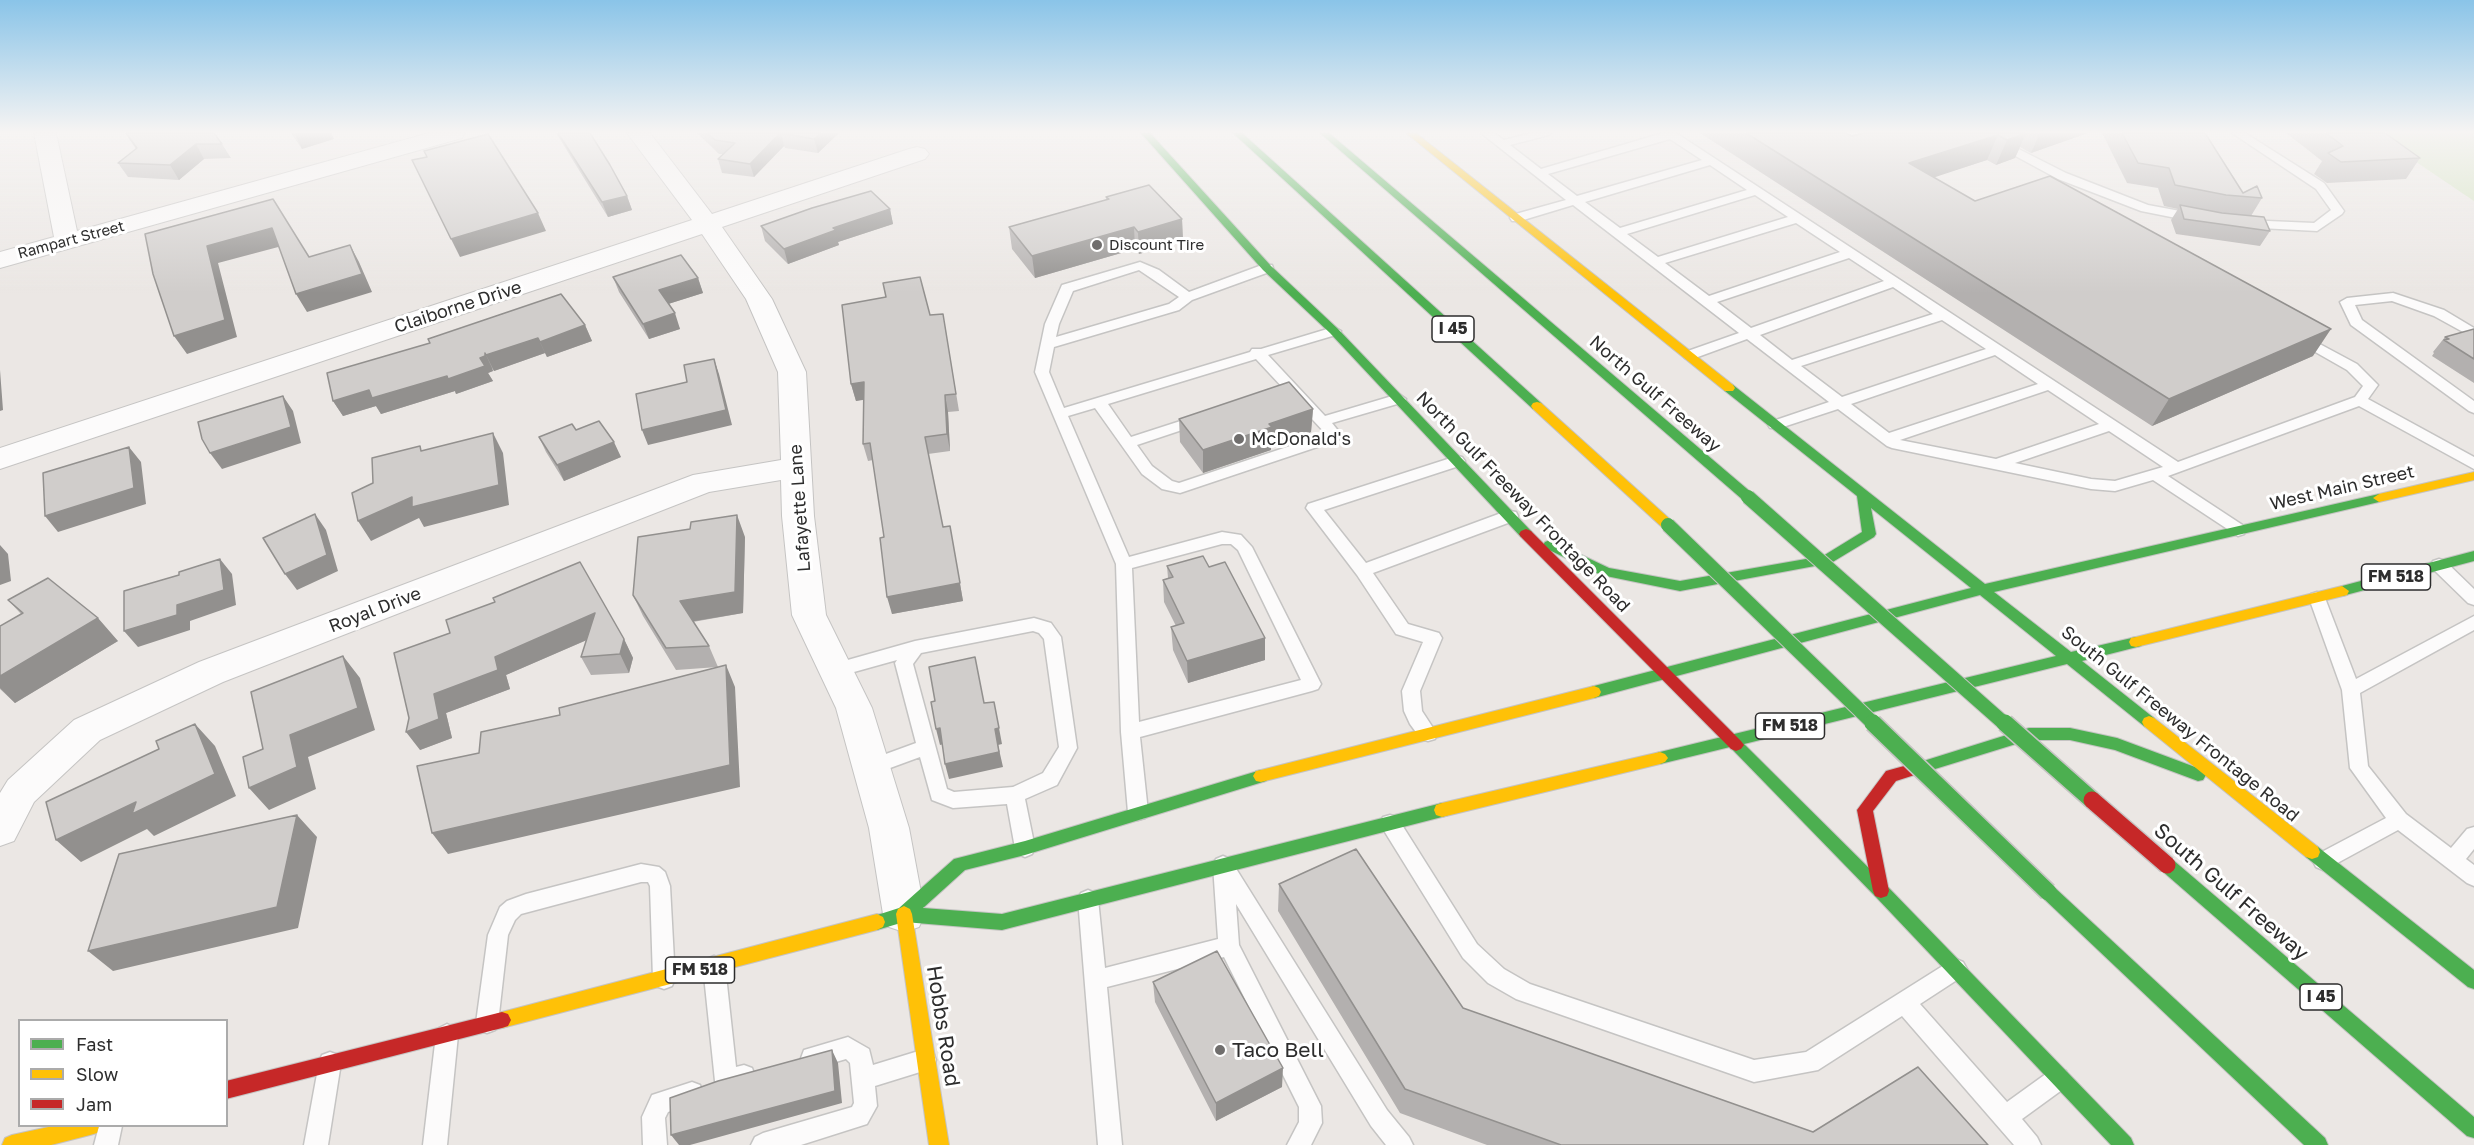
<!DOCTYPE html>
<html>
<head>
<meta charset="utf-8">
<style>
	body { margin:0 }
	#map { position:relative; width:2474px; height:1145px; overflow:hidden; background:#ebe7e4; font-family:"Golos Text",sans-serif }
	canvas { display:block }
	.legend { position:absolute; left:18px; top:1019px; width:210px; height:108px; box-sizing:border-box; background:#fff; border:2px solid #ababab; margin:0; padding:8px 10px; list-style:none; font-size:18px; color:#2d2d2d }
	.legend li { display:flex; align-items:center; gap:12px; height:30px }
	.legend b { width:30px; border:2px solid #ababab }
</style>
</head>
<body>
<div id="map">
<canvas width="2474" height="1145"></canvas>
<ul class="legend">
<li><b style="height:8px;background:#4caf50"></b>Fast</li>
<li><b style="height:8px;background:#ffc107"></b>Slow</li>
<li><b style="height:8px;background:#c62828"></b>Jam</li>
</ul>
</div>
<script>
const ctx = document.querySelector('canvas').getContext('2d');
ctx.lineJoin = 'round';
function fill(path, color) {
  ctx.fillStyle = color;
  ctx.fill(path, 'evenodd');
}
function toPath(rows) {
  const path = new Path2D();
  for (const r of rows) {
    path.moveTo(r[0], r[1]);
    for (let i = 2; i < r.length; i += 2) path.lineTo(r[i], r[i + 1]);
  }
  return path;
}
function trace(path, color, width, dash) {
  ctx.strokeStyle = color;
  ctx.lineWidth = width;
  ctx.lineCap = dash ? 'butt' : 'round';
  ctx.setLineDash(dash || []);
  ctx.stroke(path);
}
function drawText(font, color, halo, rows, align = 'center') {
  ctx.font = font + ' "Golos Text",sans-serif';
  ctx.lineWidth = 6;
  ctx.setLineDash([]);
  ctx.textBaseline = 'middle';
  ctx.strokeStyle = halo;
  ctx.fillStyle = color;
  for (const [text, x, y, turn = 0] of rows) {
    ctx.save();
    ctx.translate(x, y);
    ctx.rotate((+turn || 0) * Math.PI / 180);
    ctx.textAlign = isNaN(turn) ? turn : align;
    if (halo) ctx.strokeText(text, 0, 0);
    ctx.fillText(text, 0, 0);
    ctx.restore();
  }
}
fill(toPath([
	[2373,133,2474,133,2474,201]
]), '#d2e3bf');
const lane = toPath([
	[1481,133,1494,133,1504,140,1532,133,1551,133,1549,135,1510,145,1541,169,1663,133,1676,133,2178,462,2355,397,2363,386,2347,370,2296,341,2294,338,2296,335,2301,334,2357,364,2378,385,2368,399,2474,457,2474,469,2359,406,2168,476,2244,526,2246,530,2244,534,2238,536,2153,480,2115,491,2091,489,1892,448,1887,446,1838,409,1780,428,1770,428,1768,425,1770,422,1829,402,1747,339,1695,358,1685,358,1683,355,1685,352,1739,333,1573,205,1520,221,1512,221,1510,218,1512,215,1566,200,1481,133],
	[1670,139,1702,160,1577,196,1548,174,1670,139],
	[1710,165,1747,190,1620,228,1585,202,1710,165],
	[1755,195,1788,217,1658,257,1627,234,1755,195],
	[1796,223,1840,252,1709,296,1665,263,1796,223],
	[1849,258,1884,281,1751,328,1717,302,1849,258],
	[1893,287,1933,314,1792,360,1760,335,1893,287],
	[1942,320,1986,349,1842,397,1801,366,1942,320],
	[1995,355,2038,384,1889,433,1851,404,1995,355],
	[2048,390,2099,424,1996,459,1900,440,2048,390],
	[2109,431,2163,467,2115,481,2091,479,2015,463,2109,431],
	[1973,133,1987,133,2066,173,2148,205,2196,214,2202,218,2196,222,2141,211,2058,179,1973,133],
	[2232,133,2245,133,2324,183,2344,211,2342,214,2317,231,2241,227,2239,224,2245,220,2314,223,2331,210,2316,189,2232,133],
	[1140,262,1159,270,1189,292,1262,265,1272,265,1273,268,1272,271,1192,300,1179,310,1054,347,1049,372,1064,408,1250,352,1252,349,1261,349,1334,327,1341,331,1339,334,1268,355,1325,416,1399,394,1406,399,1404,402,1332,423,1340,433,1338,440,1180,493,1162,489,1142,474,1095,408,1068,416,1129,557,1222,532,1241,535,1252,547,1321,684,1318,689,1312,691,1140,737,1148,812,1145,818,1138,820,1131,818,1128,812,1121,732,1116,564,1035,372,1045,324,1062,285,1140,262],
	[1139,270,1179,297,1169,304,1056,337,1059,324,1073,291,1139,270],
	[1256,359,1326,434,1179,483,1172,481,1152,466,1137,445,1206,422,1208,419,1206,416,1196,416,1131,437,1108,404,1256,359],
	[1222,544,1231,544,1238,550,1301,680,1139,722,1132,568,1222,544],
	[2393,293,2444,310,2474,328,2474,338,2434,316,2392,301,2355,305,2362,320,2474,401,2474,413,2469,411,2351,325,2340,302,2347,298,2393,293],
	[1457,456,1462,457,1465,461,1462,465,1324,510,1366,563,1504,512,1510,511,1516,512,1518,516,1516,520,1373,573,1408,624,1439,633,1442,638,1420,691,1422,711,1437,734,1435,739,1428,741,1421,739,1410,724,1404,711,1402,691,1423,642,1396,634,1357,575,1306,508,1308,504,1457,456],
	[2439,559,2445,561,2474,589,2474,605,2468,603,2433,569,2431,565,2433,561,2439,559],
	[2317,592,2323,594,2325,598,2356,679,2474,616,2474,630,2360,693,2368,766,2406,814,2451,848,2467,829,2474,827,2474,849,2466,859,2474,865,2474,886,2467,883,2398,830,2330,867,2323,870,2316,867,2313,861,2316,855,2386,818,2350,768,2342,690,2309,598,2311,594,2317,592],
	[1034,618,1051,623,1061,637,1077,748,1057,785,1025,799,1035,848,1032,854,1025,857,1018,854,1015,848,1007,804,953,808,932,800,920,757,871,775,864,772,862,767,864,762,916,743,895,663,897,660,836,677,830,675,827,670,830,665,915,641,1034,618],
	[1033,631,1039,633,1044,639,1059,747,1043,773,1013,787,954,792,947,789,913,664,921,653,1033,631],
	[1390,815,1397,817,1477,944,1504,969,1530,984,1754,1060,1806,1052,1949,962,1956,959,1963,962,1967,969,1963,976,1920,1004,2007,1102,2050,1071,2058,1068,2066,1071,2069,1079,2066,1087,2022,1119,2037,1137,2041,1145,2014,1145,1902,1016,1818,1070,1754,1082,1516,999,1488,983,1463,958,1383,829,1380,823,1383,817,1390,815],
	[1223,856,1230,859,1387,1110,1409,1137,1413,1145,1386,1145,1371,1126,1236,904,1239,945,1321,1106,1322,1123,1311,1145,1287,1145,1299,1122,1299,1107,1224,957,1107,987,1122,1145,1098,1145,1078,899,1081,893,1088,890,1095,893,1098,899,1105,968,1218,939,1213,865,1216,859,1223,856],
	[641,864,659,867,665,872,670,886,675,979,672,986,664,989,656,986,653,979,650,886,648,882,641,882,521,914,515,920,508,935,498,1023,495,1030,487,1033,479,1030,476,1023,488,935,500,907,507,901,526,894,641,864],
	[714,956,721,959,725,966,736,1067,744,1065,752,1068,755,1076,752,1084,726,1092,718,1089,715,1081,703,966,707,959,714,956],
	[447,1024,455,1028,458,1035,447,1145,423,1145,436,1035,439,1028,447,1024],
	[848,1037,869,1049,873,1065,925,1049,933,1052,936,1060,933,1068,875,1086,877,1106,867,1124,801,1145,751,1145,755,1137,763,1133,852,1107,854,1103,850,1063,846,1059,812,1069,804,1066,801,1058,804,1050,848,1037],
	[330,1052,338,1055,341,1063,328,1145,304,1145,319,1063,322,1055,330,1052],
	[692,1082,700,1085,703,1093,700,1101,668,1112,665,1118,667,1145,643,1145,642,1117,652,1095,692,1082],
	[99,1126,122,1126,118,1145,94,1145,99,1126]
]);
const street = toPath([
	[34,133,56,133,77,231,429,133,465,133,462,138,0,268,0,252,54,237,34,133],
	[627,133,650,133,712,214,909,149,917,147,925,149,929,154,925,159,722,227,772,299,806,372,814,516,826,615,872,708,909,828,925,914,919,927,904,932,889,927,883,914,869,828,836,708,792,615,782,516,781,480,709,492,223,682,100,740,34,802,14,841,0,846,0,793,8,780,74,720,199,662,693,475,781,460,778,372,746,299,702,234,0,469,0,448,692,220,627,133]
]);
const fast = toPath([
	[1141,133,1150,133,1271,266,1338,329,1531,531,1533,534,1531,537,1521,537,1330,333,1263,270,1141,133],
	[1233,133,1242,133,1541,403,1543,406,1541,409,1533,409,1233,133],
	[1320,133,1329,133,1753,494,1754,497,1753,500,1743,500,1320,133],
	[1729,384,1733,385,1985,584,2379,494,2385,498,2379,502,1994,592,2071,652,2136,637,2141,638,2143,642,2141,646,2082,661,2154,718,2156,722,2154,726,2149,728,2144,726,2067,664,1744,744,1887,886,2131,1138,2134,1145,2111,1145,1875,896,1730,747,1660,764,1655,762,1652,758,1655,754,1660,752,2056,656,1980,595,1594,698,1589,696,1587,692,1589,688,1594,686,1971,588,1871,508,1876,534,1874,537,1831,563,1680,591,1601,575,1545,548,1543,545,1545,542,1550,540,1609,568,1680,581,1823,556,1862,532,1857,496,1725,391,1723,388,1725,385,1729,384],
	[2474,551,2474,561,2342,596,2335,591,2342,586,2474,551],
	[2029,728,2070,728,2117,738,2203,770,2206,775,2203,780,2198,781,2115,750,2070,740,2029,740,1922,773,1917,771,1914,767,1917,763,2029,728],
	[1261,770,1266,771,1269,776,1266,781,1025,855,965,870,923,908,1002,914,1442,803,1448,805,1450,810,1448,815,1442,817,1002,930,904,922,877,930,871,927,869,922,871,917,899,908,954,859,1025,841,1261,770],
	[2312,845,2318,847,2474,970,2474,989,2468,987,2306,857,2304,852,2306,847,2312,845],
	[2167,858,2173,860,2474,1117,2474,1138,2467,1136,2161,870,2159,865,2161,860,2167,858],
	[2048,885,2054,887,2325,1138,2328,1145,2304,1145,2042,897,2040,892,2042,887,2048,885]
]);
const slow = toPath([
	[1406,133,1416,133,1733,385,1735,388,1733,391,1725,391,1406,133],
	[1537,402,1541,403,1673,522,1675,525,1673,528,1663,528,1533,409,1531,406,1533,403,1537,402],
	[2474,472,2474,480,2379,502,2373,498,2379,494,2474,472],
	[2342,586,2349,591,2347,595,2136,647,2131,646,2129,642,2131,638,2136,637,2342,586],
	[1594,686,1599,688,1601,692,1599,696,1594,698,1261,782,1256,781,1253,776,1256,771,1261,770,1594,686],
	[2149,716,2154,718,2318,847,2320,852,2318,857,2312,859,2306,857,2144,726,2142,722,2144,718,2149,716],
	[1660,752,1665,754,1668,758,1665,762,1660,764,1442,817,1436,815,1434,810,1436,805,1442,803,1660,752],
	[904,906,910,909,912,914,949,1145,929,1145,896,914,898,909,904,906],
	[877,914,883,917,885,922,883,927,877,930,502,1028,496,1026,493,1020,496,1014,502,1012,877,914],
	[53,1126,99,1126,97,1133,90,1135,51,1145,2,1145,5,1138,12,1135,53,1126]
]);
const jam = toPath([
	[1526,529,1531,531,1741,741,1744,745,1741,749,1736,751,1731,749,1521,537,1519,534,1521,531,1526,529],
	[1922,761,1927,763,1930,767,1927,771,1896,781,1873,811,1889,891,1887,896,1881,898,1875,896,1873,891,1857,810,1886,771,1922,761],
	[502,1012,508,1014,511,1020,508,1026,502,1028,226,1099,226,1081,502,1012]
]);
trace(lane, '#c5c4c3', 3);
trace(street, '#c5c4c3', 2);
trace(fast, '#c5c4c3', 2);
trace(slow, '#c5c4c3', 2);
trace(jam, '#c5c4c3', 2);
fill(lane, '#fcfbfb');
fill(street, '#fcfbfb');
fill(fast, '#4caf50');
fill(slow, '#ffc107');
fill(jam, '#c62828');
const fastBridgeFar1 = toPath([
	[1748,497,2006,725],
	[1668,525,1875,725]
]);
const fastBridge = toPath([
	[1873,723,2048,892],
	[2005,723,2092,800]
]);
const jamBridge = toPath([
	[2092,800,2167,865]
]);
trace(fastBridgeFar1, '#c6c4c3', 16, []);
trace(fastBridge, '#c6c4c3', 20, []);
trace(jamBridge, '#c6c4c3', 20, []);
trace(fastBridgeFar1, '#4caf50', 14);
trace(fastBridge, '#4caf50', 17);
trace(jamBridge, '#c62828', 17);
fill(toPath([
	[125,133,214,133,222,144,231,158,204,159,179,180,128,177,118,163,136,149],
	[291,133,331,133,334,139,302,149],
	[556,133,590,133,627,196,632,210,608,217],
	[697,133,839,133,818,153,785,148,784,146,754,177,722,173,718,159,723,154,719,154],
	[1700,133,1846,133,1852,136,1864,133,2088,133,2031,153,2020,147,2015,158,1996,165,1987,160,1933,177,1975,201,2313,356,2152,426],
	[2102,133,2205,133,2243,193,2262,198,2251,216,2270,231,2260,246,2176,234,2171,220,2178,209,2164,206,2158,188,2127,183],
	[2286,133,2385,133,2420,158,2406,179,2327,183,2314,174,2322,161],
	[1106,197,1182,219,1183,241,1139,254,1135,249,1035,278,1012,249,1009,227,1106,200],
	[890,209,893,224,838,242,839,245,788,264,765,241,761,226],
	[613,277,698,278,703,293,668,304,680,329,649,339,619,292],
	[943,314,959,411,948,412,950,451,928,454,943,527,950,526,963,601,892,614,884,537,873,460,868,461,863,444,864,399,856,401,851,384,930,315],
	[585,325,592,341,547,357,545,353,494,371,492,368,493,371,488,373,493,381,456,394,455,391,381,414,376,406,343,416,333,401],
	[2474,329,2474,383,2432,356,2434,353,2433,352,2445,337],
	[1313,409,1311,432,1271,446,1271,450,1203,473,1180,442,1179,419],
	[576,430,621,457,564,481,546,452,539,437],
	[745,537,743,613,693,622,709,646,718,667,676,670,643,616,633,595],
	[1167,566,1209,567,1265,638,1265,660,1188,683,1173,650,1171,627,1176,626,1164,602,1163,580,1168,578],
	[8,600,118,641,15,703,0,689,0,626,21,614],
	[450,633,624,639,633,658,629,673,591,675,581,657,587,640,506,675,510,689,446,713,452,738,420,750],
	[1279,884,1463,1008,1813,1132,1988,1145,1487,1145,1400,1113,1278,911],
	[1153,982,1282,1087,1216,1121,1155,1002]
]), '#b3b0af');
fill(toPath([
	[300,133,331,133,334,139,302,149,295,134],
	[780,133,796,133,781,133,784,146,754,177,750,164],
	[821,133,839,133,818,153,814,139],
	[2026,133,2015,158,1996,165,2007,140],
	[2040,133,2088,133,2031,153],
	[1998,135,1987,160,1899,189,1909,163],
	[196,144,204,159,179,180,170,165],
	[627,196,632,210,608,217,602,202],
	[890,209,893,224,838,242,839,245,788,264,784,249,833,228],
	[538,213,546,231,460,257,451,239],
	[1182,219,1183,241,1139,254,1138,232],
	[1134,227,1135,249,1035,278,1032,256],
	[272,228,282,246,218,263,237,337,187,354,174,336,207,246],
	[350,245,359,262,372,292,307,312,296,294],
	[698,278,703,293,665,305,659,290],
	[675,313,680,329,649,339,643,324],
	[585,325,592,341,547,357,540,342],
	[2331,329,2313,356,2152,426,2169,399],
	[538,338,545,353,494,371,486,355],
	[485,353,492,368,493,371,488,373,493,381,456,394,455,391,381,414,376,406,343,416,333,401,369,390,447,376,480,358],
	[714,359,719,374,732,425,648,445,642,430],
	[0,370,3,410,0,411],
	[864,382,869,399,856,401,851,384],
	[945,395,948,412,950,451,947,434],
	[283,396,293,411,301,443,222,469,210,453],
	[1313,409,1311,432,1271,446,1271,450,1203,473,1203,450,1269,424],
	[493,433,503,453,509,505,424,527,419,518,371,541,358,521],
	[614,442,621,457,564,481,557,465],
	[129,447,141,462,146,504,58,532,45,516],
	[315,514,326,530,338,571,297,590,285,574],
	[737,515,745,537,743,613,689,622,680,601],
	[950,526,963,601,892,614,887,597],
	[0,545,8,554,11,581,0,585],
	[220,559,232,574,236,605,190,621,190,630,138,647,124,631,177,605],
	[595,613,605,632,506,675,510,689,446,713,452,738,420,750,406,732,434,694,495,657],
	[98,618,118,641,15,703,0,688,0,676],
	[1265,638,1265,660,1188,683,1187,661],
	[624,639,633,658,629,673,620,654],
	[343,656,360,678,375,730,308,757,316,789,269,810,249,788,290,735],
	[726,665,735,687,740,787,448,854,432,833],
	[195,724,215,746,236,796,154,836,147,829,81,862,56,840],
	[940,728,944,744,940,745,936,729],
	[999,728,1002,744,998,745,1003,767,949,779,945,764,995,729],
	[297,815,317,837,298,928,113,971,88,951],
	[832,1050,838,1063,842,1103,690,1145,679,1145,671,1135],
	[1283,1068,1282,1087,1216,1121,1216,1103]
]), '#92908e');
const building = toPath([
	[126,133,214,133,222,144,196,144,170,165,118,163,137,148,126,133],
	[558,133,590,133,610,165,627,196,602,202,558,133],
	[707,133,780,133,750,164,718,159,735,143,715,140,707,133],
	[781,133,821,133,814,139,781,133],
	[1746,133,1846,133,1852,136,1864,133,2026,133,2007,140,1998,135,1909,163,1975,201,2050,176,2331,329,2169,399,1746,133],
	[2122,133,2205,133,2243,193,2257,186,2262,198,2226,195,2175,185,2169,168,2138,163,2122,133],
	[2326,133,2385,133,2420,158,2341,162,2328,153,2343,146,2326,133],
	[488,134,538,213,451,239,412,160,427,157,424,151,488,134],
	[1149,185,1182,219,1138,232,1134,227,1032,256,1009,227,1109,199,1106,197,1149,185],
	[871,191,890,209,833,228,836,230,784,249,761,226,812,208,871,191],
	[273,199,309,257,350,245,362,274,296,294,272,228,207,246,225,320,174,336,153,274,145,234,273,199],
	[2180,205,2222,213,2264,217,2270,231,2184,219,2180,205],
	[681,255,698,278,659,290,675,313,643,324,613,277,681,255],
	[920,277,930,315,943,314,956,394,945,395,947,434,925,437,943,527,950,526,960,583,887,597,880,538,884,537,870,443,863,444,864,382,851,384,842,305,886,297,883,283,920,277],
	[561,294,585,325,540,342,538,338,486,355,485,353,485,356,480,358,485,366,448,379,447,376,372,398,369,390,333,401,327,373,430,343,428,339,561,294],
	[2474,329,2474,359,2444,340,2449,339,2445,337,2474,329],
	[714,359,726,410,642,430,636,394,687,382,684,365,714,359],
	[1289,382,1313,409,1269,424,1272,427,1203,450,1179,419,1289,382],
	[283,396,291,427,210,453,202,439,198,422,283,396],
	[599,421,614,442,557,465,539,437,572,424,576,430,599,421],
	[493,433,499,485,412,507,412,497,358,521,352,493,373,483,372,458,420,446,421,451,493,433],
	[129,447,134,488,45,516,43,473,129,447],
	[315,514,327,555,285,574,263,538,315,514],
	[737,515,735,592,680,601,709,646,666,648,633,595,638,537,690,529,691,522,737,515],
	[1203,556,1209,567,1225,562,1265,638,1187,661,1171,627,1184,623,1163,580,1173,577,1167,566,1203,556],
	[220,559,224,590,177,605,177,615,124,631,124,591,179,575,179,572,220,559],
	[580,562,624,639,620,654,581,657,595,613,495,657,498,670,434,694,439,719,406,732,409,718,394,653,450,633,446,620,495,602,493,598,580,562],
	[48,578,98,618,0,676,0,626,23,613,8,600,48,578],
	[343,656,358,708,290,735,297,767,249,788,243,757,263,749,251,692,343,656],
	[975,657,984,703,994,702,999,728,995,729,999,752,945,764,940,728,936,729,931,702,935,701,929,667,975,657],
	[726,665,730,765,432,833,417,766,479,753,481,732,560,715,559,708,726,665],
	[195,724,215,774,132,814,136,802,56,840,46,802,159,749,156,741,195,724],
	[297,815,277,907,88,951,119,854,297,815],
	[1356,849,1463,1008,1813,1132,1918,1067,1988,1145,1561,1145,1405,1089,1279,884,1356,849],
	[1217,951,1283,1068,1216,1103,1153,982,1217,951],
	[832,1050,835,1091,671,1135,670,1098,718,1081,832,1050]
]);
fill(building, '#d0cdcb');
trace(building, '#92908e', 1.5);
const sky = ctx.createLinearGradient(0, 0, 0, 293);
sky.addColorStop(0, '#8ac4e8');
sky.addColorStop(0.45, '#f6f4f3');
sky.addColorStop(1, '#f6f4f300');
ctx.fillStyle = sky;
ctx.fillRect(0, 0, 2474, 293);
for (const [x, y, r, color] of [
	[1097,245,6,"#706e6d"],
	[1239,439,6,"#706e6d"],
	[1220,1050,6,"#706e6d"]
]) {
  const dot = new Path2D();
  dot.arc(x, y, r, 0, 2 * Math.PI);
  ctx.fillStyle = color;
  ctx.fill(dot);
  trace(dot, '#fff', 2);
}
drawText('15px', '#2d2d2d', '#fff', [
	["Rampart Street",71,240,-15]
]);
drawText('15px', '#2d2d2d', '#fff', [
	["Discount Tire",1109,245]
], 'left');
for (const [x, y, w] of [
	[1453,329,42],
	[2396,577,69],
	[1790,726,69],
	[700,970,69],
	[2321,997,42]
]) {
  const box = new Path2D();
  box.roundRect(x - w / 2, y - 13, w, 26, 4.5);
  ctx.fillStyle = '#fff';
  ctx.fill(box);
  trace(box, '#2d2d2d', 1.5);
}
drawText('bold 16px', '#2d2d2d', null, [
	["I 45",1453,329],
	["FM 518",2396,577],
	["FM 518",1790,726],
	["FM 518",700,970],
	["I 45",2321,997]
]);
drawText('18px', '#2d2d2d', '#fff', [
	["Claiborne Drive",458,307,-18],
	["North Gulf Freeway",1655,394,41],
	["West Main Street",2342,488,-13],
	["North Gulf Freeway Frontage Road",1523,502,46],
	["Lafayette Lane",800,508,-94],
	["Royal Drive",375,610,-21],
	["South Gulf Freeway Frontage Road",2180,724,39]
]);
drawText('18px', '#2d2d2d', '#fff', [
	["McDonald's",1251,439]
], 'left');
drawText('21px', '#2d2d2d', '#fff', [
	["South Gulf Freeway",2231,892,41],
	["Hobbs Road",943,1026,81]
]);
drawText('21px', '#2d2d2d', '#fff', [
	["Taco Bell",1232,1050]
], 'left');
</script>
</body>
</html>
